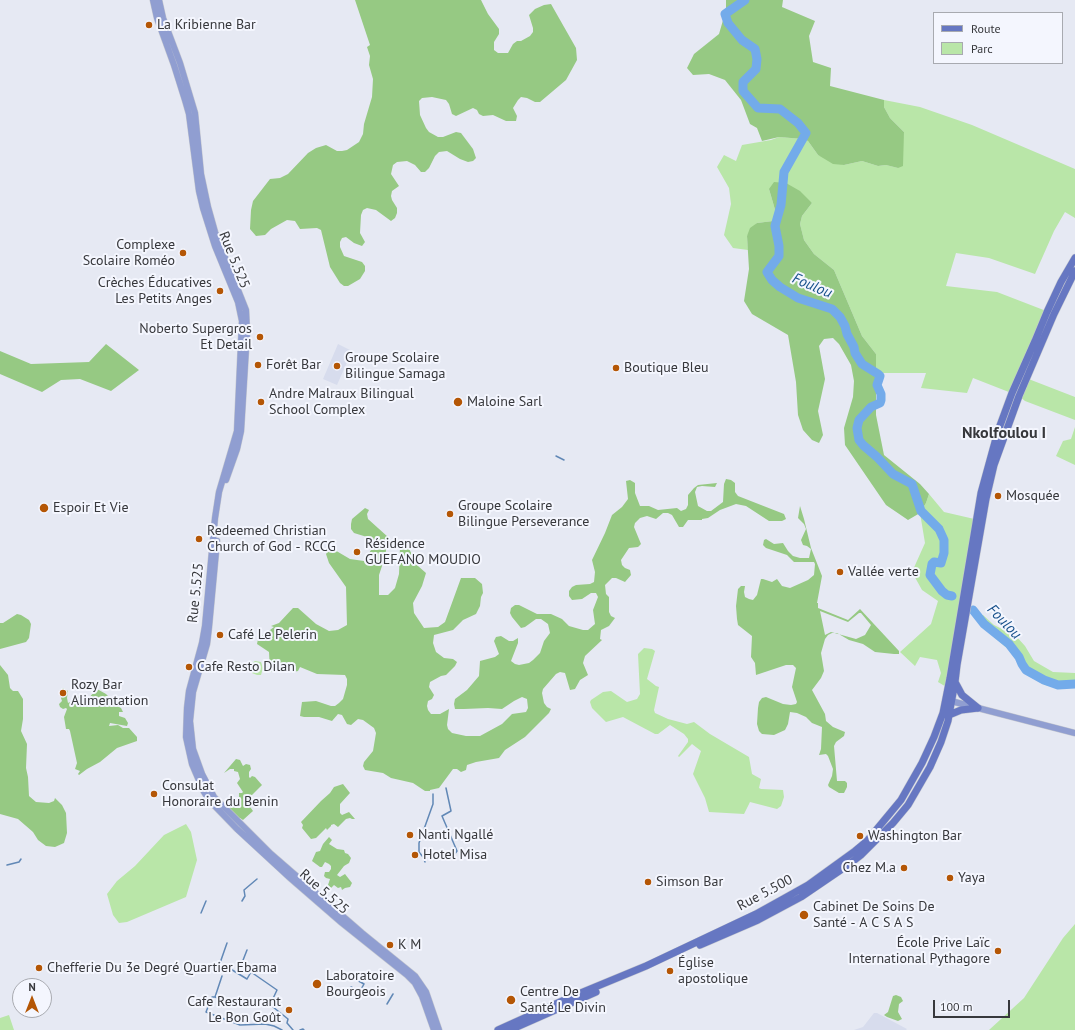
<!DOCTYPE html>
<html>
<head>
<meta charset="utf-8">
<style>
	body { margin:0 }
	#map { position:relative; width:1075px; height:1030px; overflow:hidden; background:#e6e9f3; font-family:"PT Sans",sans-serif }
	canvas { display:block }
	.legend { position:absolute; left:933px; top:12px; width:130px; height:52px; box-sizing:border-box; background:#f4f6fe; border:1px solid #a8aab0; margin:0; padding:5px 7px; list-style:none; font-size:12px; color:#37383c }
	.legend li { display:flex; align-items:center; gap:8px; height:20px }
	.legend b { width:20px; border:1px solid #a8aab0 }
	.north { position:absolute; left:12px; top:978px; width:40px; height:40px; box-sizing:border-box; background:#f4f6fe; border:1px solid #a8aab0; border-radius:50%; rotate:0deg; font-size:11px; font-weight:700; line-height:16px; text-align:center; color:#37383c }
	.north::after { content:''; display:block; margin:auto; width:14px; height:18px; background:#b45605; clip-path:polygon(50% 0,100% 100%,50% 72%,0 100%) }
	.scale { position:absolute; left:933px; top:1000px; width:77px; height:18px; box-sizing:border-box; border:2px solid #37383c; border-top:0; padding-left:5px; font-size:12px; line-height:14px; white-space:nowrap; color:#37383c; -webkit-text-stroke:3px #f4f6fe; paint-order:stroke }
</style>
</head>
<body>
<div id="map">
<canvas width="1075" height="1030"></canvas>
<ul class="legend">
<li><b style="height:5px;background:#6677c2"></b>Route</li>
<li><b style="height:11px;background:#b9e6a8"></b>Parc</li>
</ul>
<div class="north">N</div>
<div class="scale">100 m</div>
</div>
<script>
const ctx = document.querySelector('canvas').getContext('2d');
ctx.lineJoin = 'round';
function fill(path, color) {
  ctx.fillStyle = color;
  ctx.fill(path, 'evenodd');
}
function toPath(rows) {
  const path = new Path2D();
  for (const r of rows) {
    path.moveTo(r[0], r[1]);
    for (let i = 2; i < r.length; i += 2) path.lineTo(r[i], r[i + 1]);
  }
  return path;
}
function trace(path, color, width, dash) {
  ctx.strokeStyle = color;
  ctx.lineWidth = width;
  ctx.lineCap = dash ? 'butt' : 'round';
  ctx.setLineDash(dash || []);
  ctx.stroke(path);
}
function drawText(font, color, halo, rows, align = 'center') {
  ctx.font = font + ' "PT Sans",sans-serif';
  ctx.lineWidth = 4;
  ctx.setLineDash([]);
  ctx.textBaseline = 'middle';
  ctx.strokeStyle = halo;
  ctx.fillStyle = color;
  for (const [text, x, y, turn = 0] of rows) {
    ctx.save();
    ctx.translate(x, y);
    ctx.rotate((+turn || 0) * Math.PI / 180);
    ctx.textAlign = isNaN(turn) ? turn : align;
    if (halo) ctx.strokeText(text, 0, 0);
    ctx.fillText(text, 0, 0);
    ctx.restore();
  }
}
fill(toPath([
	[338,344,352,351,337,385,323,379],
	[874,1013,877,1013,907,1029,906,1030,854,1030,863,1027]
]), '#d7dced');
fill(toPath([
	[884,100,920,107,972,125,1075,169,1075,218,1065,212,1054,231,1035,274,989,258,956,253,946,286,997,292,1054,314,1026,378,1075,397,1075,420,1025,401,1019,396,973,378,967,393,921,388,926,373,876,373,876,354,862,336,834,270,814,254,804,240,800,224,802,216,812,203,769,189,776,213,773,221,757,223,747,236,748,250,733,248,724,235,731,204,729,188,717,167,724,155,736,161,742,145,771,140,779,137,803,139,808,141,818,155,844,165,862,161,878,166,886,165,898,168,904,132,890,118,884,107],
	[1075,427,1075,465,1056,456,1063,441,1071,439],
	[929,494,944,512,983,521,948,688,938,682,941,673,937,660,920,657,915,666,900,652,931,624,938,601,922,590,912,572,925,543,920,513,926,503],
	[982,615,983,615,994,625,1016,636,1025,646,1034,661,1053,672,1075,673,1075,688,1062,688,1045,685,1031,677,1022,664,1008,649,980,625,978,621,978,617],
	[644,648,652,649,655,651,647,679,656,686,659,687,654,710,655,713,668,719,687,724,694,722,710,734,749,757,752,774,761,779,759,788,761,789,783,790,784,797,781,806,777,809,750,802,744,814,709,812,705,798,693,774,701,751,692,744,679,757,678,756,688,742,688,739,684,734,670,725,658,734,655,734,623,717,606,722,592,708,590,702,591,700,603,692,611,691,627,702,637,699,640,694,638,654],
	[255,661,261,662,263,668,261,675,257,675,252,673,252,663],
	[186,824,191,832,197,860,186,897,127,922,119,923,113,915,107,894,117,881,135,866,164,835],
	[1075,924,1075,1030,989,1030,1024,998,1063,938],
	[9,1015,14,1030,0,1030,0,1018]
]), '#b9e6a8');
fill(toPath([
	[355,0,481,0,488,14,499,29,499,34,494,42,494,50,498,53,508,53,513,44,517,41,521,41,530,36,533,32,533,28,529,15,535,9,544,5,551,4,576,48,577,60,566,80,540,102,535,102,527,98,521,97,518,100,513,108,517,116,516,121,506,121,493,115,483,116,479,114,477,110,473,108,456,116,452,114,449,104,446,100,432,97,422,98,419,101,420,115,426,128,429,132,438,137,443,137,456,132,461,133,473,149,476,158,473,161,468,162,460,159,447,151,439,152,435,156,429,168,425,172,421,172,415,165,407,161,397,162,393,165,391,174,399,186,392,191,391,196,392,200,397,208,397,213,395,218,391,221,376,210,367,208,363,210,361,215,360,233,365,242,362,246,354,243,346,237,342,238,340,242,340,247,344,256,362,262,365,266,365,271,360,279,348,286,344,286,340,283,330,267,321,230,317,228,300,229,295,221,287,220,271,229,265,235,256,236,250,229,251,210,253,201,270,179,280,178,288,174,308,153,316,148,326,145,337,151,342,151,347,150,359,142,363,134,364,124,372,97,373,79,369,65,370,56,367,47,370,45],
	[726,0,783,0,782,7,815,21,809,36,813,62,831,68,830,86,884,100,884,107,890,118,904,132,903,166,898,168,886,165,878,166,862,161,844,165,833,164,818,155,808,141,803,139,779,137,762,141,757,128,750,124,741,100,725,80,709,74,693,75,687,68,694,54,719,34,726,10],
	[774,182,786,183,800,191,812,203,802,216,800,224,804,240,814,254,834,270,862,336,876,354,876,415,884,455,920,484,929,494,926,503,920,513,908,520,886,505,845,445,844,428,853,397,854,381,851,365,839,344,833,338,824,339,819,346,825,379,818,411,823,435,819,443,812,440,803,430,798,415,796,382,788,335,752,314,744,301,749,269,747,236,750,228,757,223,773,221,776,213,769,189],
	[106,344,139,370,111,391,80,379,61,380,42,392,0,374,0,351,31,364,89,362],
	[726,479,731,480,735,483,735,492,738,496,784,514,786,519,782,521,769,521,746,506,736,504,720,510,708,518,702,519,702,520,688,520,683,527,679,527,672,515,668,513,663,513,656,519,647,516,640,518,635,523,634,527,641,544,638,547,629,548,621,560,622,565,625,568,630,570,631,575,625,582,616,578,612,578,605,585,606,594,609,597,609,612,611,616,615,618,609,626,601,630,600,639,602,640,585,656,583,663,588,675,580,680,575,689,570,690,565,673,560,672,556,674,543,689,542,693,544,703,547,707,551,709,549,713,525,737,505,750,499,758,476,762,467,765,466,770,461,772,457,769,453,769,439,788,430,790,430,791,425,791,413,783,391,778,383,773,365,770,363,766,364,762,373,751,376,733,374,728,363,720,358,719,351,725,347,724,342,715,338,714,332,721,319,717,304,717,300,716,302,702,316,701,331,706,335,706,339,703,343,699,347,685,347,679,345,675,317,674,300,667,298,671,293,672,274,672,270,671,269,652,257,644,258,639,274,627,271,626,279,623,293,608,298,608,316,624,329,631,338,630,347,625,346,587,329,563,326,554,329,550,333,549,350,559,364,561,371,550,371,541,367,537,354,533,351,529,351,524,352,519,365,508,369,510,367,514,368,519,388,537,385,557,379,575,379,595,388,595,395,588,399,574,400,547,402,543,407,545,418,566,426,573,422,586,413,603,414,613,424,628,438,627,445,622,461,578,475,578,482,584,483,593,481,597,480,606,476,614,463,620,453,630,434,635,433,643,436,652,444,658,453,659,457,662,455,666,446,675,441,676,430,682,429,687,434,695,432,699,428,701,427,706,428,710,431,714,440,714,449,709,447,725,448,729,452,733,466,736,480,736,502,724,512,714,526,712,528,708,527,699,522,697,514,701,502,709,488,708,464,709,455,709,454,704,455,699,467,690,479,676,480,661,495,657,499,654,494,641,496,637,501,636,509,641,513,641,518,638,518,643,511,661,515,664,519,665,529,663,533,660,540,653,544,641,550,633,548,624,541,619,536,619,525,627,521,628,512,617,510,613,511,608,515,605,519,605,537,614,551,614,562,619,569,626,583,630,588,630,595,624,593,610,598,597,596,593,591,593,582,599,572,600,569,596,569,591,572,587,576,585,590,584,594,582,595,572,592,560,605,533,612,515,622,507,628,499,626,481,630,480,635,483,635,493,640,506,649,506,658,510,677,508,681,511,686,509,688,505,688,495,694,488,698,485,717,483,715,487,702,486,697,487,695,492,698,506,707,511,711,511,723,502,724,484],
	[800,506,804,519,811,548,822,576,817,603,818,603,818,608,848,620,860,609,899,651,899,654,894,654,875,652,863,644,849,640,837,633,832,633,828,635,825,639,821,653,824,671,821,678,812,690,825,714,826,721,833,727,845,732,844,736,836,742,834,746,837,781,845,781,847,783,847,787,844,793,839,793,829,787,828,785,832,776,833,769,828,756,826,754,819,755,821,749,822,727,812,723,806,717,797,713,790,712,788,724,785,730,774,735,762,734,759,731,757,724,758,708,759,702,762,698,766,697,783,704,791,705,796,704,797,702,792,687,796,668,793,665,786,665,756,675,755,663,751,657,752,636,738,625,737,619,736,606,738,589,741,586,745,586,744,592,745,597,749,599,753,600,757,595,761,579,763,579,772,582,777,579,782,586,790,588,808,580,814,575,815,564,814,562,794,562,787,555,766,548,763,545,764,540,766,539,774,544,783,543,788,551,793,556,800,558,809,558,811,549,807,546,803,545,801,540,806,529,804,524,798,518],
	[820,611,848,622,859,613,861,613,871,625,865,635,856,639,831,632,825,635],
	[17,614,21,615,29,620,31,624,29,638,26,642,0,649,0,623,3,623],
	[0,665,8,675,10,688,13,691,18,691,23,699,23,719,21,731,27,744,26,768,28,777,29,796,36,802,49,803,54,801,55,798,62,805,66,813,67,833,64,843,55,847,46,846,38,840,33,832,18,819,0,814],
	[63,688,68,691,67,698,68,703,76,699,73,696,75,694,79,697,82,702,85,702,97,689,106,694,112,700,110,704,111,707,117,706,121,708,123,712,119,712,119,716,125,718,128,723,127,726,110,723,109,726,118,725,123,728,129,728,137,737,137,741,117,748,100,762,87,769,79,775,78,774,80,771,75,769,77,763,70,731,69,729,66,729,64,717,67,709,66,708,63,709,60,707,59,704,62,701,61,698,63,695,60,692],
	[236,759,240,760,243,766,246,764,250,765,251,769,249,772,249,777,250,778,252,776,255,777,262,785,246,801,253,811,243,820,240,818,238,819,226,806,234,803,234,799,239,798,239,793,242,793,243,792,237,783,240,779,238,772,234,771,234,769,230,769,224,773],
	[343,784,350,793,340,804,340,813,342,815,349,812,355,819,352,819,350,818,346,819,338,827,334,824,331,825,331,826,327,830,326,828,316,838,311,839,302,828,303,825,301,822,321,801,330,793,334,787],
	[329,837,332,840,329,844,337,849,344,850,345,853,348,854,351,858,349,863,344,866,337,875,340,877,345,874,352,883,350,887,345,888,342,890,341,887,338,888,334,885,331,888,328,885,330,879,326,878,324,876,325,872,329,872,331,869,331,866,329,864,325,862,322,867,320,867,312,861,316,852,320,851,323,844],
	[896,995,901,997,903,1001,899,1004,898,1012,902,1019,898,1021,887,1017,884,1015,888,1012,893,996]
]), '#96c983');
trace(toPath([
	[556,456,564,460],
	[446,788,451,811,442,816,457,851,451,859,446,859],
	[425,862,423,857,419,852,419,843,433,804,433,794],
	[7,865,19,862,21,859],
	[242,901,245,896,244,890,257,879],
	[201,913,206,901],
	[220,963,227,943],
	[224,965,247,979,251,972,277,990,270,1005],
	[238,973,247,950],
	[222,976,215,997,212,997,206,1012,240,1025,265,1024,274,1026,282,1030],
	[351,987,360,991,364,984,355,979],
	[215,997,237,1006,240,1001,249,1003,263,999,288,1019,287,1023,293,1030],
	[387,1004,393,994],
	[300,1030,303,1029,304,1030]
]), '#6188b6', 1.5);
trace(toPath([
	[745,0,725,14,728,23,742,40,755,49,757,59,756,69,743,82,743,91,758,108,780,109,798,123,806,133,784,172,781,205,775,226,779,246,779,256,767,272,772,280,780,287,798,298,832,309,840,317,845,326,847,334,854,347,855,353,862,364,878,374,880,376,877,385,881,394,881,400,880,403,871,407,859,420,857,428,859,440,863,445,877,457,893,474,912,484,921,511,939,529,944,540,944,553,941,563,934,562,932,564,930,575,942,591,947,595,952,596],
	[973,610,984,624,1009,644,1019,657,1022,664,1026,670,1044,680,1058,685,1075,684]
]), '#73abea', 9);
const tertiary = toPath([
	[153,0,157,18,174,65,185,100,189,114,199,191,203,208,215,246,238,302,242,321,237,431,219,492,215,518,205,626,202,643,189,691,187,708,186,737,192,764,204,792,209,800,237,829,289,877,342,923,407,975,415,983,422,996,434,1030],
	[159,0,163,18,180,63,195,113,201,174,208,207,215,232,246,310,247,332,241,431,237,449,226,480],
	[217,541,209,627,207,644,193,692,190,721,193,749,202,774,214,797,271,854,362,933,415,976,426,992,439,1030],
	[947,700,1075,733]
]);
const secondary = toPath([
	[978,708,962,695,955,682,957,665,986,499,994,465,1019,396,1054,314,1075,271],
	[949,715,961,710,978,708],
	[700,945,758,920,801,897,848,865,861,855,893,823,908,805,930,767,941,742,948,721,955,682],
	[498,1030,571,997,646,966,756,914,783,899,808,885,855,851,867,841,901,800,922,763,934,737,943,713,950,678,981,493,998,431,1012,393,1035,341,1047,312,1061,282,1075,258],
	[510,1030,596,992]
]);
trace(tertiary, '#c3c6ce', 7);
trace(secondary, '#c3c6ce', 8);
trace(tertiary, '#909ed1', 6);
trace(secondary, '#6677c2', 7);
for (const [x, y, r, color] of [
	[149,25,4,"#b45605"],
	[183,253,4,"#b45605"],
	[220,291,4,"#b45605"],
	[260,337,4,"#b45605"],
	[258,365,4,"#b45605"],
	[337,366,4,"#b45605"],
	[616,368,4,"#b45605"],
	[261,402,4,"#b45605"],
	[458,402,5,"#b45605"],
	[998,496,4,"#b45605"],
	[44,508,5,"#b45605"],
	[450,514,4,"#b45605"],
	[199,539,4,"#b45605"],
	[357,552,4,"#b45605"],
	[840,572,4,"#b45605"],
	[220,635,4,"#b45605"],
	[189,667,4,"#b45605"],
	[63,693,4,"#b45605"],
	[154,794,4,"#b45605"],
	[410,835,4,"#b45605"],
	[860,836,4,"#b45605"],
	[415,855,4,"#b45605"],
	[904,868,4,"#b45605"],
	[950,878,4,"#b45605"],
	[648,882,4,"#b45605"],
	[804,915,5,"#b45605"],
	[390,945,4,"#b45605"],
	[998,951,4,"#b45605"],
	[39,968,4,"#b45605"],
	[670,971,4,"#b45605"],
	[317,984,5,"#b45605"],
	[511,1000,5,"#b45605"],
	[289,1010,4,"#b45605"]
]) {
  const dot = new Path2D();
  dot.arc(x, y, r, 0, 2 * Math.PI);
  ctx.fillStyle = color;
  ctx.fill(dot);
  trace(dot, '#f4f6fe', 1.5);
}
drawText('14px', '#37383c', '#f4f6fe', [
	["La Kribienne Bar",157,25],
	["Complexe",175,245,"right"],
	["Scolaire Roméo",175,261,"right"],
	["Crèches Éducatives",212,283,"right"],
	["Les Petits Anges",212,299,"right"],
	["Noberto Supergros",252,329,"right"],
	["Et Detail",252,345,"right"],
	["Groupe Scolaire",345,358],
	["Bilingue Samaga",345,374],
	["Forêt Bar",266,365],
	["Boutique Bleu",624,368],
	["Andre Malraux Bilingual",269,394],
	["School Complex",269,410],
	["Maloine Sarl",467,402],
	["Mosquée",1006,496],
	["Groupe Scolaire",458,506],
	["Bilingue Perseverance",458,522],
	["Espoir Et Vie",53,508],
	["Redeemed Christian",207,531],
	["Church of God - RCCG",207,547],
	["Résidence",365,544],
	["GUEFANO MOUDIO",365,560],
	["Vallée verte",848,572],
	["Café Le Pelerin",228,635],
	["Cafe Resto Dilan",197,667],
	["Rozy Bar",71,685],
	["Alimentation",71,701],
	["Consulat",162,786],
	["Honoraire du Benin",162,802],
	["Nanti Ngallé",418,835],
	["Washington Bar",868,836],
	["Hotel Misa",423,855],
	["Chez M.a",896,868,"right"],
	["Yaya",958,878],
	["Simson Bar",656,882],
	["Cabinet De Soins De",813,907],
	["Santé - A C S A S",813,923],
	["École Prive Laïc",990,943,"right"],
	["International Pythagore",990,959,"right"],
	["K M",398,945],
	["Église",678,963],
	["apostolique",678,979],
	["Chefferie Du 3e Degré Quartier Ebama",47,968],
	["Laboratoire",326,976],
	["Bourgeois",326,992],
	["Centre De",520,992],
	["Santé Le Divin",520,1008],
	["Cafe Restaurant",281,1002,"right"],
	["Le Bon Goût",281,1018,"right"]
], 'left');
drawText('14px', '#37383c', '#f4f6fe', [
	["Rue 5.525",234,260,68],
	["Rue 5.525",196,593,-84],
	["Rue 5.525",324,892,41],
	["Rue 5.500",765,893,-28]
]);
drawText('italic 15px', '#18518b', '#f4f6fe', [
	["Foulou",812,286,23],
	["Foulou",1004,622,46]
]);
drawText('bold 16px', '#37383c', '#f4f6fe', [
	["Nkolfoulou I",1004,433]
]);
</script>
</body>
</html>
